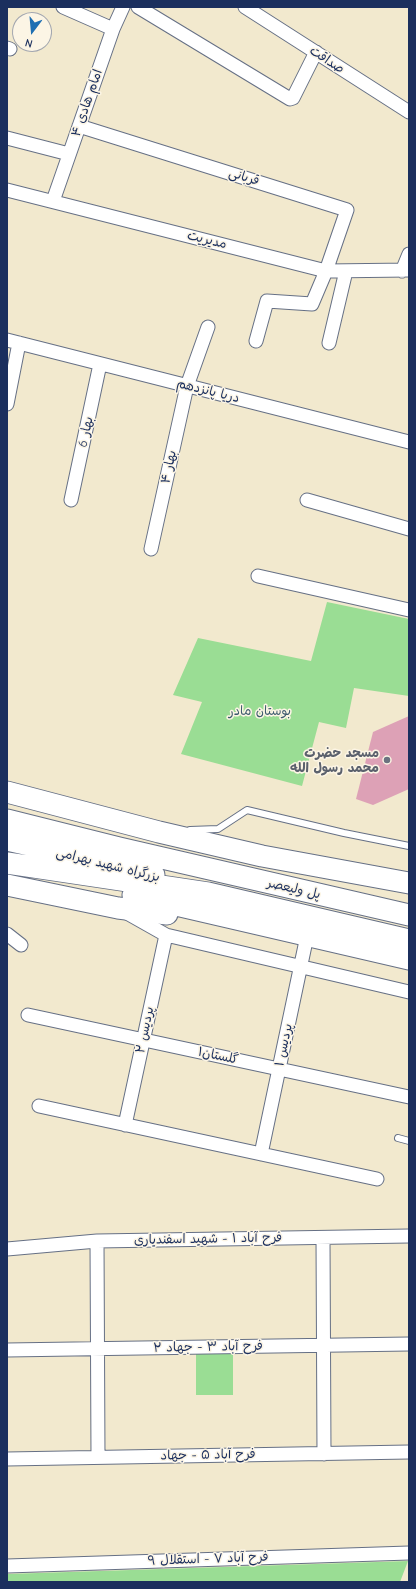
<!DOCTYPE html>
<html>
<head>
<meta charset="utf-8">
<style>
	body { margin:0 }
	#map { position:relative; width:416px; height:1589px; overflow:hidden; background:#f2e9ce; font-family:"Comic Neue",sans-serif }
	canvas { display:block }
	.frame { position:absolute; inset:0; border:8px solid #1b2f5e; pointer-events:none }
	.north { position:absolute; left:12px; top:12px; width:40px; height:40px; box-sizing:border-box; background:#fcf5e5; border:1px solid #a2a6af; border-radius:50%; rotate:196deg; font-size:11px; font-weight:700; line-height:16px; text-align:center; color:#1b2f5e }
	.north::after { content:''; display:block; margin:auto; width:14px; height:18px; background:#1f6fb2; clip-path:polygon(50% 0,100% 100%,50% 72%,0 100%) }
</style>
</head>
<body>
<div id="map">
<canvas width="416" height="1589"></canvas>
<div class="frame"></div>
<div class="north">N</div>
</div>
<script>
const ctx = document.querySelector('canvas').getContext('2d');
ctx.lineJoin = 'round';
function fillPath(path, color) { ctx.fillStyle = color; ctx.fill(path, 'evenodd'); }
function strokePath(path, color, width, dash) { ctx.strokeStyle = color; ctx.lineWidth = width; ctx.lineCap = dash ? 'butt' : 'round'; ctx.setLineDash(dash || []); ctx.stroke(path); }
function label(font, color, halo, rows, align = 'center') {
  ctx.font = font + ' "Comic Neue","Playpen Sans Arabic",sans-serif'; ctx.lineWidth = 3; ctx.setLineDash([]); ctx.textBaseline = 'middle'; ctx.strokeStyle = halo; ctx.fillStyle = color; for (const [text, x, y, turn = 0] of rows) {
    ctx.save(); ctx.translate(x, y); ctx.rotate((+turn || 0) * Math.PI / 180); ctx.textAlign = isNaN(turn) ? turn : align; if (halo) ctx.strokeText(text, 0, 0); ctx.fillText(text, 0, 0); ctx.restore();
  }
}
const green = new Path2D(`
	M327,602L409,619V696L354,688L346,728L319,722L302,786L181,754L202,702L173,695L198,638L311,661Z
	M196,1350H233V1395H196Z
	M408,1561L400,1582H7V1574Z`);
const building = new Path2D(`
	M409,716V789L373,805L356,799L373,732Z`);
const service = new Path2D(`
	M190,830L218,829L247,810L344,833L409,846
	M398,1138L409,1141`);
const minor = new Path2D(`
	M63,7L113,29
	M138,7L290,99L293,98L316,52
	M245,7L409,112
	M7,48L10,49
	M79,126L347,210L326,271L312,304L267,301L256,341
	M7,138L69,154
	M7,190L326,271L409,270
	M53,201L113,29L123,7
	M402,271L409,254
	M7,340L409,442
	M329,343L346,271
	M7,404L19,343
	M71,500L100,364
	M307,500L409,529
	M151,549L187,386L208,327
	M258,576L409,610
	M127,913L166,935L409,992
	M7,934L21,945
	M28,1015L409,1097
	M39,1106L377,1179
	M125,1125L166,935
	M261,1154L307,936
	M323,1238L324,1454
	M97,1241L98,1457
	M7,1249L97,1241L409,1236
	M7,1350L409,1344
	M7,1459L409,1452
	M7,1566L409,1553`);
const trunk = new Path2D(`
	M7,792L159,832L262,856L409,883
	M7,820L119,848L409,915
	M7,840L131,868L154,875
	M7,863L208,893L409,940
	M7,885L118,908L167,914
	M133,895L409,959`);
const markers = [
	[387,760,4,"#6b7280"]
];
const streetNames = [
	["صداقت",327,60,33],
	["امام هادی ۴",87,103,-71],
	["قربانی",244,177,17],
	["مدیریت",207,240,14],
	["دریا پانزدهم",208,391,14],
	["بهار 6",86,432,-78],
	["بهار ۴",169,467,-78],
	["بزرگراه شهید بهرامی",108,865,14],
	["پل ولیعصر",294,889,13],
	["پردیس ۲",145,1030,-78],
	["پردیس ۱",284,1045,-78],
	["گلستان۱",218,1056,12],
	["فرح آباد ۱ - شهید اسفندیاری",208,1239,-1],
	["فرح آباد ۳ - جهاد ۲",208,1347,-1],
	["فرح آباد ۵ - جهاد",208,1455,-1],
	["فرح آباد ۷ - استقلال ۹",208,1559,-2]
];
const parkNames = [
	["بوستان مادر",260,711]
];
const worshipNames = [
	["مسجد حضرت",379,753],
	["محمد رسول الله",379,768]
];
fillPath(green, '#9add94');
fillPath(building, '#dda1b6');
strokePath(service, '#667085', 8);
strokePath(minor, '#667085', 15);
strokePath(trunk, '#667085', 23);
strokePath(service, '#fff', 6);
strokePath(minor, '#fff', 13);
strokePath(trunk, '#fff', 21);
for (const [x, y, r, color] of markers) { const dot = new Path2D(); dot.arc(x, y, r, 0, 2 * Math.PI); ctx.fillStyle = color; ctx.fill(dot); strokePath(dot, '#fcf5e5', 1.5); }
label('13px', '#1b2f5e', '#fcf5e5', streetNames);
label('13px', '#3b5a6c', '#fcf5e5', parkNames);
label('bold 13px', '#5b616d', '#fcf5e5', worshipNames, 'right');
</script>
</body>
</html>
